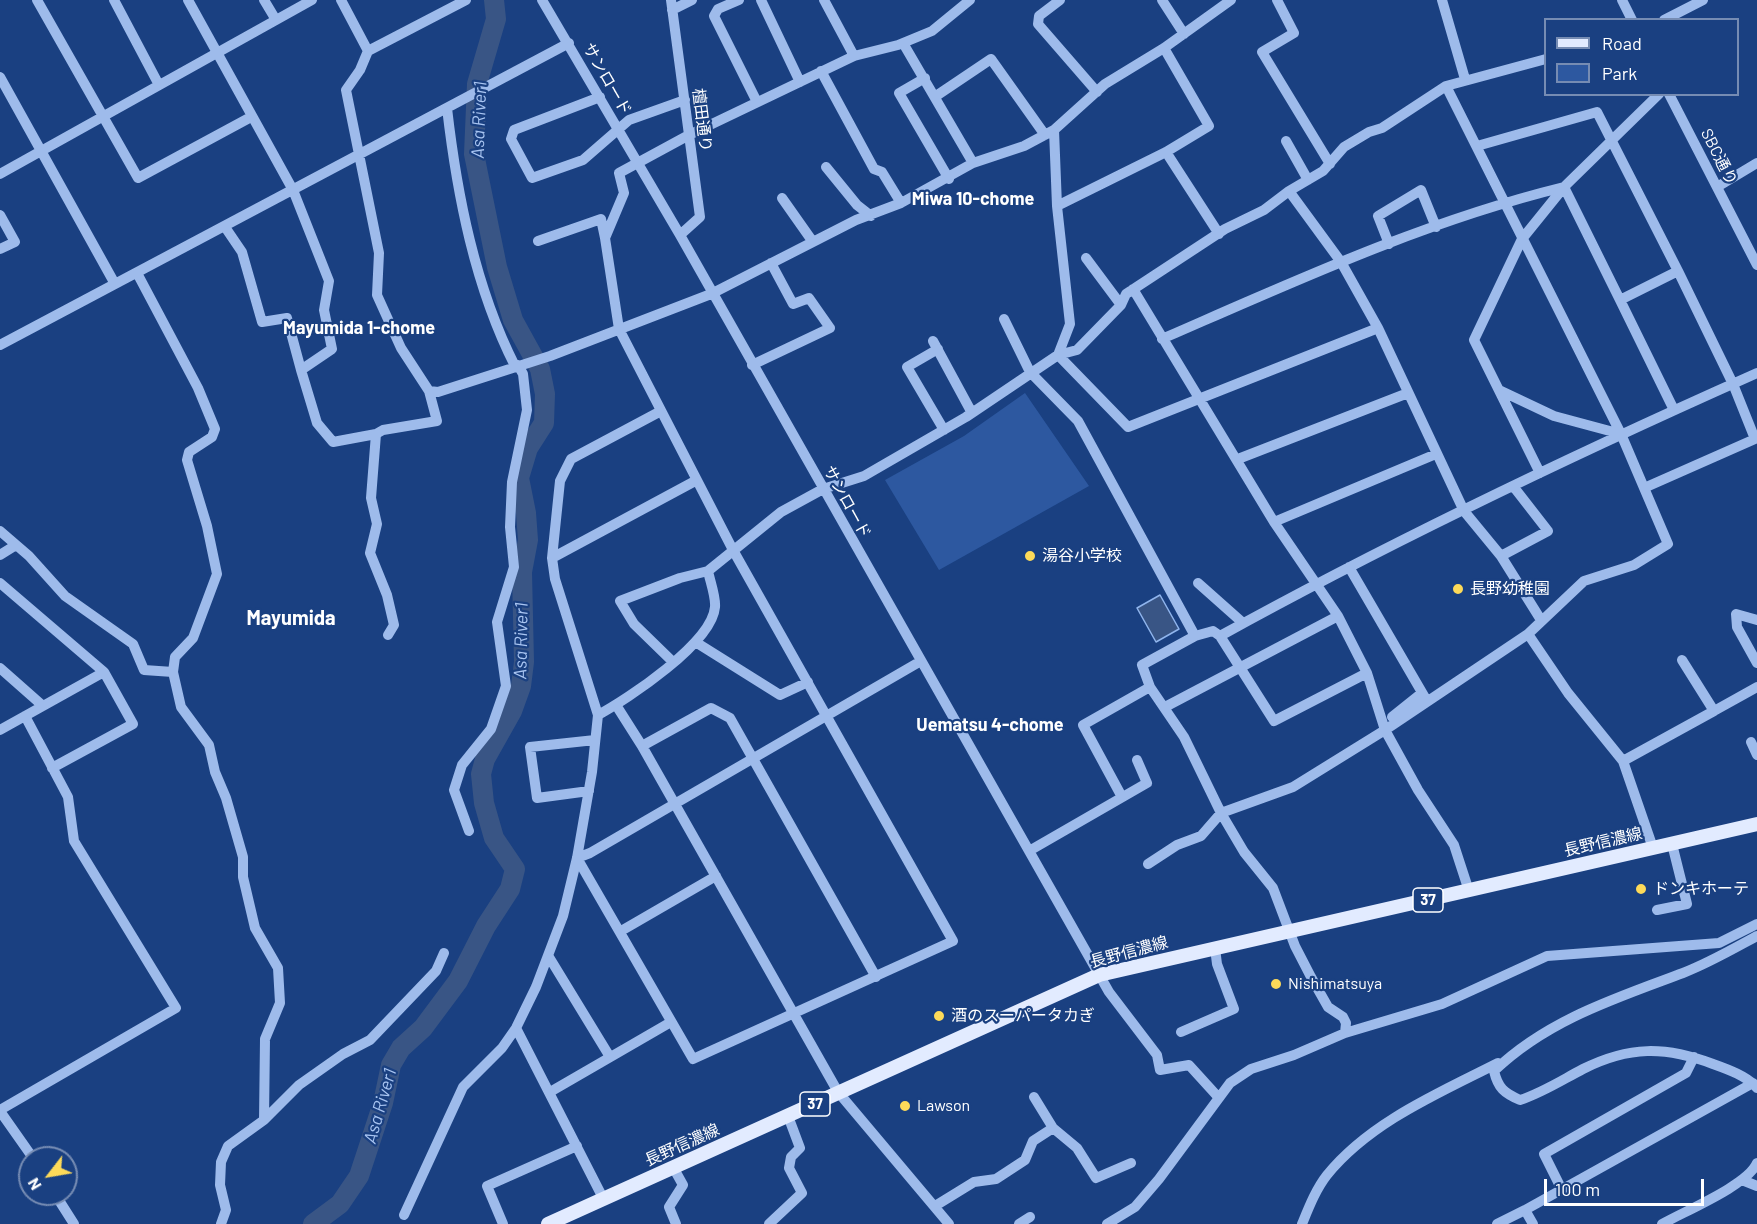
<!DOCTYPE html>
<html>
<head>
<meta charset="utf-8">
<style>
	body { margin:0 }
	#map { position:relative; width:1757px; height:1224px; overflow:hidden; background:#1a4081; font-family:Barlow,sans-serif }
	canvas { display:block }
	.legend { position:absolute; left:1544px; top:18px; width:195px; height:78px; box-sizing:border-box; background:#1a4081; border:2px solid #768cb3; margin:0; padding:8px 10px; list-style:none; font-size:18px; color:#fff }
	.legend li { display:flex; align-items:center; gap:12px; height:30px }
	.legend b { width:30px; border:2px solid #768cb3 }
	.north { position:absolute; left:18px; top:1146px; width:60px; height:60px; box-sizing:border-box; background:#1a4081; border:2px solid #768cb3; border-radius:50%; rotate:239deg; font-size:16px; font-weight:700; line-height:24px; text-align:center; color:#fff }
	.north::after { content:''; display:block; margin:auto; width:21px; height:27px; background:#fdda59; clip-path:polygon(50% 0,100% 100%,50% 72%,0 100%) }
	.scale { position:absolute; left:1544px; top:1179px; width:160px; height:27px; box-sizing:border-box; border:3px solid #fff; border-top:0; padding-left:8px; font-size:18px; line-height:21px; white-space:nowrap; color:#fff; -webkit-text-stroke:4px #1a4081; paint-order:stroke }
</style>
</head>
<body>
<div id="map">
<canvas width="1757" height="1224"></canvas>
<ul class="legend">
<li><b style="height:8px;background:#e2ebff"></b>Road</li>
<li><b style="height:16px;background:#2d58a0"></b>Park</li>
</ul>
<div class="north">N</div>
<div class="scale">100 m</div>
</div>
<script>
const ctx = document.querySelector('canvas').getContext('2d');
ctx.lineJoin = 'round';
function fillPath(path, color) { ctx.fillStyle = color; ctx.fill(path, 'evenodd'); }
function strokePath(path, color, width, dash) { ctx.strokeStyle = color; ctx.lineWidth = width; ctx.lineCap = dash ? 'butt' : 'round'; ctx.setLineDash(dash || []); ctx.stroke(path); }
function label(font, color, halo, rows, align = 'center') {
  ctx.font = font + ' Barlow,"Noto Sans JP",sans-serif'; ctx.lineWidth = 4.5; ctx.setLineDash([]); ctx.textBaseline = 'middle'; ctx.strokeStyle = halo; ctx.fillStyle = color; for (const [text, x, y, turn = 0] of rows) {
    ctx.save(); ctx.translate(x, y); ctx.rotate((+turn || 0) * Math.PI / 180); ctx.textAlign = isNaN(turn) ? turn : align; if (halo) ctx.strokeText(text, 0, 0); ctx.fillText(text, 0, 0); ctx.restore();
  }
}
const green = new Path2D(`
	M1025,393L1089,486L939,570L885,480L964,436Z`);
const water = new Path2D(`
	M1160,595L1179,629L1156,642L1137,608Z`);
const river = new Path2D(`
	M313,1224L340,1204L359,1176L383,1103L391,1065L401,1048L423,1028L458,981L486,926L510,889L515,869L494,838L484,803L481,774L485,759L512,711L521,686L524,662L522,572L528,540L526,513L519,478L528,448L544,423L545,394L540,369L513,320L497,267L474,154L477,84L496,19L494,0`);
const minor = new Path2D(`
	M37,0L138,178L251,117
	M114,0L159,85
	M188,0L293,190L329,281L324,310L332,349L301,370L317,423L333,442L376,434
	M264,0L276,20
	M341,0L368,51
	M542,0L680,235L1109,992L1157,1055L1160,1070L1189,1065L1219,1098
	M671,0L700,217L680,235
	M739,0L718,9L714,16L757,102
	M761,0L800,82
	M824,0L854,56
	M1060,0L1039,16L1038,24L1097,92
	M1162,0L1184,34
	M1277,0L1294,33L1262,52L1330,164
	M1442,0L1465,79
	M1622,0L1632,20
	M672,10L692,0
	M1664,20L1703,0
	M903,43L973,163
	M821,71L874,169L882,172L901,203
	M0,77L115,284
	M925,78L899,93L949,179
	M1669,94L1757,265
	M936,96L991,59L1045,135
	M600,97L514,130L511,139L532,178L583,160L629,120L685,100
	M447,108C457,195 475,287 515,366
	M1054,130L1057,206L1070,324L1058,355
	M1286,141L1308,180
	M1477,146L1597,112L1678,271
	M1166,152L1219,234
	M826,167L857,205L871,216
	M0,174L312,0
	M1564,187L1620,300
	M1717,187L1757,163
	M1289,191L1341,262L1378,328L1464,511L1501,556L1541,620
	M782,198L813,242
	M1057,206L1166,152L1209,126L1164,48
	M0,215L15,242L0,249
	M225,227L242,252L262,322L287,318L301,370
	M538,241L601,219L605,238
	M1389,244L1378,216L1421,190L1436,227
	M1086,258L1121,305
	M137,273L198,388L215,429L212,437L189,452L187,460L207,526L217,574L193,638L175,657L173,672L181,707L209,745L215,772L226,798L243,857V877L255,928L278,968L280,1003L265,1039L264,1120
	M1133,289L1274,522L1338,616L1367,673L1385,730L1418,790L1454,845L1469,891
	M1004,319L1030,372L1078,421L1195,636
	M1162,339C1293,282 1425,221 1564,187
	M933,341L972,413
	M0,345L569,43
	M938,349L907,367L944,430
	M1058,355L1128,427L1378,328
	M752,365L830,328L809,298L793,304L771,263
	M1499,390L1554,416L1621,434
	M429,391L438,392L550,356L711,294L856,220L901,203L973,163L1024,146L1054,130L1105,84L1164,48L1231,0
	M1238,459L1408,393
	M1540,473L1474,340L1522,239L1564,187L1659,94
	M1644,488L1755,439L1733,384L1678,271L1620,300L1674,410
	M1274,522L1436,454
	M0,531L29,556L65,596L133,644L144,670L173,672
	M0,555L16,545
	M1501,556L1548,531L1513,486
	M552,558L697,480
	M1349,567L1427,701
	M0,583L104,672L0,730
	M1198,583L1243,623
	M1757,620L1736,614L1737,627L1757,663
	M1528,634L1568,693L1623,761L1653,848
	M388,635L394,625L387,595L370,553L377,524L371,498L376,434L383,430L437,421L429,391L401,348L377,295L379,253L346,90L360,70L368,51L466,0
	M1220,636L1274,721L1367,673
	M697,643L780,695L808,682
	M1682,660L1714,711L1757,687
	M673,662L634,624L620,601L680,578L708,571
	M0,668L43,706
	M616,705L642,746L838,1092L949,1224
	M1165,707L1338,616
	M598,715C628,699 712,643 715,607C716,597 710,581 708,571L781,512L823,489L864,476L966,417L1058,355L1077,350L1121,305L1126,294L1225,229L1264,210L1289,191L1323,171L1344,147L1369,132L1382,128L1446,86L1546,59
	M1392,717L1422,693
	M1751,742L1757,755
	M642,746L711,708L730,718L876,977
	M1623,761L1714,711
	M52,768L133,724L104,672
	M589,791L537,798L530,747L595,740
	M1122,797L1083,725L1150,687
	M469,831L454,790L462,765L491,729L506,686L497,622L514,567L510,527L512,482L527,410L523,374L518,365
	M1029,851L1147,783L1137,760
	M577,858L693,1059L953,941L733,550L619,329L605,238L624,193L619,173L689,135L854,56L898,45L932,31L970,0
	M577,858L590,853L921,661
	M1148,864L1177,845L1201,836L1221,813L1293,787L1385,730L1528,634L1584,581L1634,565L1668,544L1621,434L1446,86
	M1657,910L1687,904L1672,844
	M621,931L716,876
	M1757,936C1733,949 1709,963 1683,973C1616,998 1547,1020 1494,1071C1498,1088 1504,1093 1520,1100C1542,1093 1562,1080 1583,1069C1629,1046 1665,1046 1713,1064C1727,1069 1747,1076 1757,1088
	M549,957L610,1057
	M516,1028L603,1198
	M1181,1032L1234,1009L1217,964L1215,948
	M1345,1033L1346,1023L1343,1017L1328,1007L1311,977L1295,946L1273,888L1244,852L1221,813L1184,737L1150,687L1142,665L1195,636L1213,631L1220,636C1394,540 1575,454 1757,373
	M550,1092L671,1022
	M1034,1097L1053,1128L1077,1148L1096,1178L1131,1163
	M0,1110L176,1008L74,841L68,797L25,716
	M0,1111L33,1158
	M673,1167L683,1185L669,1207L676,1224
	M1742,1180L1757,1186
	M1562,1190L1544,1154L1686,1073L1694,1057
	M55,1194L74,1224
	M935,1206L974,1182L996,1179L1025,1160L1033,1141L1053,1128
	M1525,1210L1753,1083
	M404,1215L463,1087L502,1048L516,1028L536,987L563,916L577,858L592,772L598,715L555,579L552,558L560,481L571,459L661,411
	M221,1224L226,1210L220,1185L221,1162L228,1146L264,1120L299,1085L343,1054L370,1040L436,971L444,953
	M503,1224L487,1186L577,1146
	M769,1224L802,1193L789,1168L791,1157L800,1148L788,1116
	M1019,1224L1030,1217
	M1107,1224L1135,1207L1159,1179L1230,1083L1251,1069L1294,1055L1345,1033L1442,1004L1547,956L1719,943L1757,924
	M1302,1224C1309,1207 1316,1189 1327,1175C1370,1122 1439,1093 1498,1063
	M1497,1224L1525,1210L1533,1224
	M1662,1224C1685,1211 1748,1185 1757,1163`);
const major = new Path2D(`
	M548,1224L1099,975L1757,824`);
const markers = [
	[1030,556,6,"#fdda59"],
	[1458,589,6,"#fdda59"],
	[1641,889,6,"#fdda59"],
	[1276,984,6,"#fdda59"],
	[939,1016,6,"#fdda59"],
	[905,1106,6,"#fdda59"]
];
const shields = [
	[1428,900,30],
	[815,1104,30]
];
const shieldNames = [
	["37",1428,900],
	["37",815,1104]
];
const streetNames = [
	["サンロード",607,79,60],
	["檀田通り",702,120,83],
	["SBC通り",1719,157,63],
	["サンロード",847,502,61],
	["長野信濃線",1603,842,-13],
	["長野信濃線",1129,952,-15],
	["長野信濃線",682,1145,-24]
];
const poiNames = [
	["湯谷小学校",1042,556],
	["長野幼稚園",1470,589],
	["ドンキホーテ",1653,889],
	["Nishimatsuya",1288,984],
	["酒のスーパータカぎ",951,1016],
	["Lawson",917,1106]
];
const waterNames = [
	["Asa River1",479,120,-88],
	["Asa River1",521,641,-89],
	["Asa River1",380,1106,-74]
];
const neighbourhoodNames = [
	["Miwa 10-chome",973,199],
	["Mayumida 1-chome",359,328],
	["Uematsu 4-chome",990,725]
];
const quarterNames = [
	["Mayumida",291,618]
];
fillPath(green, '#2d58a0');
fillPath(water, '#395585');
strokePath(water, '#90b5ed', 1.5);
strokePath(river, '#395585', 20);
strokePath(minor, '#9ebbeb', 10);
strokePath(major, '#e2ebff', 14);
for (const [x, y, r, color] of markers) { const dot = new Path2D(); dot.arc(x, y, r, 0, 2 * Math.PI); ctx.fillStyle = color; ctx.fill(dot); strokePath(dot, '#1a4081', 2); }
for (const [x, y, w] of shields) { const box = new Path2D(); box.roundRect(x - w / 2, y - 12, w, 24, 4.5); ctx.fillStyle = '#1a4081'; ctx.fill(box); strokePath(box, '#fff', 1.5); }
label('bold 15px', '#fff', null, shieldNames);
label('16px', '#fff', '#1a4081', streetNames);
label('16px', '#fff', '#1a4081', poiNames, 'left');
label('italic 18px', '#a9c5f2', '#1a4081', waterNames);
label('bold 18px', '#fff', '#1a4081', neighbourhoodNames);
label('bold 20px', '#fff', '#1a4081', quarterNames);
</script>
</body>
</html>
